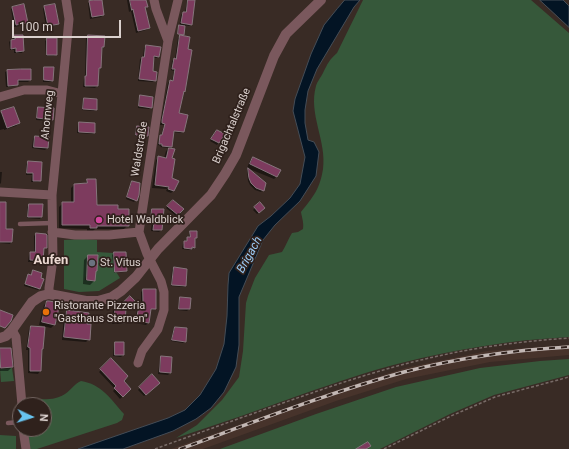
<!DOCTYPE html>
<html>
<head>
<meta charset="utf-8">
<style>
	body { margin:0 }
	#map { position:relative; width:569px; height:449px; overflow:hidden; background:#392b25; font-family:Roboto,sans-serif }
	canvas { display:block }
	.north { position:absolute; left:12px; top:397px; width:40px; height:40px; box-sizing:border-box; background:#2f211c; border:1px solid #746763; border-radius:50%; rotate:94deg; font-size:11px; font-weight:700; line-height:16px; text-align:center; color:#dbd1ce }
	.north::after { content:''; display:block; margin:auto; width:14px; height:18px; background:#68c4f0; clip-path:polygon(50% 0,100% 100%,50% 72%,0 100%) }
	.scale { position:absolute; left:12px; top:20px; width:109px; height:18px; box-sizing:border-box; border:2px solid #dbd1ce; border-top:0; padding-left:5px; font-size:12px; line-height:14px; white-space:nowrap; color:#dbd1ce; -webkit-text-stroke:3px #2f211c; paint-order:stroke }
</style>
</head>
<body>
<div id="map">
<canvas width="569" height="449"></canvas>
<div class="north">N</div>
<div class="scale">100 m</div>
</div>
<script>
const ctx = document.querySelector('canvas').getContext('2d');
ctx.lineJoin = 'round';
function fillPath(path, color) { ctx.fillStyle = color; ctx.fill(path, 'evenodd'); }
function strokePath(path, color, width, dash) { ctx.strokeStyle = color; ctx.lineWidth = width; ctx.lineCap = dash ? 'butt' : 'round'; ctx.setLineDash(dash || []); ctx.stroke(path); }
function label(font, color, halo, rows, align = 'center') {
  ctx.font = font + ' Roboto,sans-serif'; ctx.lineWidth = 3.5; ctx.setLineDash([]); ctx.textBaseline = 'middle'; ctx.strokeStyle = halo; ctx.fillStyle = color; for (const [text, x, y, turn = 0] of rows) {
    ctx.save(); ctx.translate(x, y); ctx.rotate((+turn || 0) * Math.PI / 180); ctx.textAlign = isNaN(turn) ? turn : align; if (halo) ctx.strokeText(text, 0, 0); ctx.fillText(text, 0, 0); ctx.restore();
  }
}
const built = new Path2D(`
	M569,345V355L490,362L406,379L336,401L203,449H171L331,392L405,368L487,351Z`);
const green = new Path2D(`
	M363,0H531L569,33V337C512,340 456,349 401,363C368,371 335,383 303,394C261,409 219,424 176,438L197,425L222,400L239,377L243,351L246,303L248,296L255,278L269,255L282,252C286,246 288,239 292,233L298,232L303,229C304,223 302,218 301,212C313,197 320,189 323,169C327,141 308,114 316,86C317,82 321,77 323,73C328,63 329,60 337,53Z
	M83,239L97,240V252L113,253L115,270L120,278L99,291L79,292L64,289V240ZM88,255H97V270L95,271V281L85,280L86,276H89V270H87Z
	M569,359V375L494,395L450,414L380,449H220L316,414L396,387L480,368L540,361Z
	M12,368L14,381L1,382L0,369Z
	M81,381C101,384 111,399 124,414L122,420L117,423L37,449H29L27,429H44V405H25V403L27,400C40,398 53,402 65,394C71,390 74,384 81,381Z
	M0,435L16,436V449H0Z`);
const water = new Path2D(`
	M345,0H360L354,7L317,69L308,91L305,110V123L308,140L314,142L319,152L316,176L300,201L275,225L263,240L239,297V345L236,367L224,392L211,408L196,419L173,431L123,449H78L168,418L185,410L200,395L216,369L224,344L227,316L228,285L229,273L258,226L271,216L290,198L300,184L305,157L293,111L295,99L311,54L324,25L337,9Z
	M540,0H563L569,6V27Z`);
const shadow = new Path2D(`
	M101,0L103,15L101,17L90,19L88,3L90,2Z
	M127,0H145L147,6L144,8L149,28L146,30L136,33L131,11L129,12Z
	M187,0H198H194L191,24L189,26L184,25L182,35L178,34L181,15L183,13H185Z
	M45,7L58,24L56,25L46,27L43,9Z
	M13,8L27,23L25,25L14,27L11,9Z
	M15,36L23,51L22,53H14V50H10L9,42L11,40H13V38Z
	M88,36L103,47L101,49L100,67L98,69L97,86L95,88L83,87L84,79L85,78L86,37Z
	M180,37L184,91L182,93L178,114L183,131L181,133L173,132L171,146L169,149L171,159V179L173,191L171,193L166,191L167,189L152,188L156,160L158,158H164L166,151L169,148L160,147L161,146L158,145L159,138L161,136L164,125H160L168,83L170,81H172L174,71L171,70L172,61L175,59L178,38Z
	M47,39L56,54L54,56H46L45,41Z
	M146,46L158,57L156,58H153L152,72L155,80L153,82L138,81L140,59L143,57L144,48Z
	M45,68L52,80L51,82H43V69Z
	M30,70V80L28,82H17V84L15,86L6,87L5,72L7,71Z
	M141,96L151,107L149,109L138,108L139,98Z
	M85,99L96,109L94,111L82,110L83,100Z
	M14,108L19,123L16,126L4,130V129L0,130V113Z
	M39,108L52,119L50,121L36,120L37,110Z
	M80,123L94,133L92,134L77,133L78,124Z
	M137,127L147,135L145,137L135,136L136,128Z
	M215,133L224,134L217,145L210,141Z
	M35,137L47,148L45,150L32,148L33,139Z
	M253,158L277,176L274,179L247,168L250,161Z
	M28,162L40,181L38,182H31L32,175H26V164Z
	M248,169L263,190L261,192L255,190L250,185L248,181L247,170Z
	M0,172H2L1,183L0,184Z
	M88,180L96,206L117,210L128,225L124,229H95L92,232H87V229L59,228V207L63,203H71V188L74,185L84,184Z
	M133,182L136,200L134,202L126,199L131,184Z
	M173,201L182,209L176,216L166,208Z
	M0,203L5,230L11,242L10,244L0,243Z
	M260,203L264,208L257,214L253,210Z
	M29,205L41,217L40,219L27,218V207Z
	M153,210L161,230L159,232L151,231L152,222H150L151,212Z
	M191,232L196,238L194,239V247L192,249L189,250L182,249L183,244L186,242V240L189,238V234Z
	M36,234L46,247L43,249L42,260L41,262H28L29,255L30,253H34V236Z
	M114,253L126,270L124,272L114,273L112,255Z
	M88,256L94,281L90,285L83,284L84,260Z
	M174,268L185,286L183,287L171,286L172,270Z
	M33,272L39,288L38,290L24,286L27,277L29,275L30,276Z
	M143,290L155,308L153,310H150L148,323L146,325L135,323L137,309L139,307L141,310V292Z
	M181,299H190L189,309L187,311L178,310L179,300Z
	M47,302L59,304L54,325L51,328L39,325L44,305Z
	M115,307L125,308L124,322L123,324H112L113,308Z
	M67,311L86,325L89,339L86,342L62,340L64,314Z
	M31,327L42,349L40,371L38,374L28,373V350H26L29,329Z
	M175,328L185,342L183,343L171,341L173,330Z
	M116,343L123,355L121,357L113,356L114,345Z
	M0,349H10L12,367L8,371H0Z
	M161,357L171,358L170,373L168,375L158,374L160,359Z
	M111,360L122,381L130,389L120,399L113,391L115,389L99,372Z
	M152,375L158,383L144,396L138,390Z`);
const building = new Path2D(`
	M94,0H102L104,15L92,17L89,1Z
	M130,0H146L148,7H145L150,28L138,31L133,9L132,10Z
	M188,0H195L192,25L181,23L183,12H186Z
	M24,4L28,23L16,25L12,7Z
	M55,4L59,24L48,26L44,6Z
	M179,25L185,26L184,35L178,34Z
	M14,35H23L24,51L16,52V48L11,49V40L15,39Z
	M88,35L105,36L104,47H102L101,68H99L98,86H85V76H86Z
	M180,35L190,37L188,49L192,50L185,92L184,91L179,113L188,115L184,132L174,131L172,147L162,146V144H159L160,135H162L165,124L162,123V120L170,80L173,81L175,69H172L174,58L176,59Z
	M47,38H57V55H47Z
	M146,45L161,47L159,57L154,56L153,71L157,72L156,81L139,79L142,57H144Z
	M44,67H54L53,81L44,80Z
	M21,69H31V80H18V85L8,86L7,70Z
	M140,95L153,97L152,108L139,106Z
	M84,98L97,99V110L83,109Z
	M14,107L20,123L7,128L1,111Z
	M38,107L54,108L53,120L37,118Z
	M79,122L95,123V133L79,132Z
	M137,126L149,127L148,136L136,135Z
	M217,130L225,134L219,143L211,139Z
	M35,136L49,137L48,148L34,147Z
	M169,148L175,149L172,158L175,159L172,178L179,181L174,191L168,189L169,187L155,185L158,156L166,158Z
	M253,157L281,170L277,177L250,164Z
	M28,161L42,162L41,181H33V173H27Z
	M248,168L266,183L264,191L256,188L251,183L249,178Z
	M87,179H96L97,205H118V209H129V226H97V228H90V225H62V202H74V184L87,183Z
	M132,181L140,183L139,195L137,201L127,197Z
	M173,200L184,209L178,215L167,206Z
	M0,202H6V229H13L12,242H0Z
	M260,202L265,208L259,213L254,207Z
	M29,204H43L42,217H28Z
	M152,209H164L162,230H153L154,221H151Z
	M190,231H197V238H195V248L192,247V249L184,248V241H187V237H190Z
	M36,233L46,234L47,235V248H44L43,261L30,260V252H35Z
	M114,252H126L127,271L115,272Z
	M88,255H98L97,271H96L95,281L87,280Z
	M174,267L187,269L186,286L172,285Z
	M33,270L42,273L41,278L44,279L40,289L25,284L28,274L31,275Z
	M143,289H156V309H151L149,323L136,321L139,306L143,310Z
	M130,296L135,301L126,308L125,323L114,322L115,306H119Z
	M180,297L191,298L190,309H179Z
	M47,301H49L60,303L55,325L42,322Z
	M0,310L13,315L11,321L5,328L0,326Z
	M67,310L89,313L87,324H91L90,340L64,337Z
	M31,326L45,327L43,349H42L41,371H30V348L28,347Z
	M175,327L187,328L186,342L172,340Z
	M115,342H124V355H115Z
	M0,348H11L13,367L1,368Z
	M161,356L172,357L171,373L160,372Z
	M111,358L128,376L124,381L131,389L123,397L114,388L116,386L100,369Z
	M152,374L160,383L146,395L139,387Z
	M368,442L371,446L366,449H356Z`);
const path = new Path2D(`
	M155,449C204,431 254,413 303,396C349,380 395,365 443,355C484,346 527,341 569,338
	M384,449L451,416L495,397L569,377`);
const service = new Path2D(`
	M20,224L52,223
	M8,423L20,422`);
const minor = new Path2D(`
	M154,0L156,9L168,41
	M0,97L24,90H47L62,94
	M0,192L52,195
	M52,232L75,235H109L139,232
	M49,294V288L53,259L52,195L62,94L69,19L66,0
	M12,330L16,337L22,405
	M138,363L142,351L158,329L164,310V292L161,281L147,254L139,232L168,41L178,0
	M23,429L26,449`);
const tertiary = new Path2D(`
	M0,338L6,336L12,330L32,302L41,296L49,294L86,301H98L112,297L121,291L136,277L158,249L211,195L225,174L236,155L274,56L286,34L321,0`);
const rail = new Path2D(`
	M180,449C254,422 328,393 404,372C458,358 514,350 569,347`);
const markers = [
	[99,220,4,"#d1479c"],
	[92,263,4,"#6b7280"],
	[46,312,4,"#e8710a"]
];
const streetNames = [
	["Ahornweg",48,115,-84],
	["Brigachtalstraße",232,126,-67],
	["Waldstraße",140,149,-81]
];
const poiNames = [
	["Hotel Waldblick",107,220],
	["St. Vitus",100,263],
	["Ristorante Pizzeria",54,306],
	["\"Gasthaus Sternen\"",54,319]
];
const waterNames = [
	["Brigach",250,255,-61]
];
const quarterNames = [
	["Aufen",51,261]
];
fillPath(built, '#47332b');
fillPath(green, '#36583a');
fillPath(water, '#031424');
strokePath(water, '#444d57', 1);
fillPath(shadow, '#0007');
fillPath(building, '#7d3b5e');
strokePath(building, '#86757c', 1);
strokePath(path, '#786b67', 1.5, [3, 2]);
strokePath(service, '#7a585d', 4.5);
strokePath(minor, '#7a585d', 9);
strokePath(tertiary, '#7a585d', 10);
strokePath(rail, '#c2b7b4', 3.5);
strokePath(rail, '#2f211c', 2, [6]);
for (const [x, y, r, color] of markers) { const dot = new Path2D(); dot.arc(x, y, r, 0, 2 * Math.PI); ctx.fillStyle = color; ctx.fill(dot); strokePath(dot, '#2f211c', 1.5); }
label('11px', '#dbd1ce', '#2f211c', streetNames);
label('11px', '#dbd1ce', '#2f211c', poiNames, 'left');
label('italic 12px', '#9bcbf6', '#2f211c', waterNames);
label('bold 13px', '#ecd9d2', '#2f211c', quarterNames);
</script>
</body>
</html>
